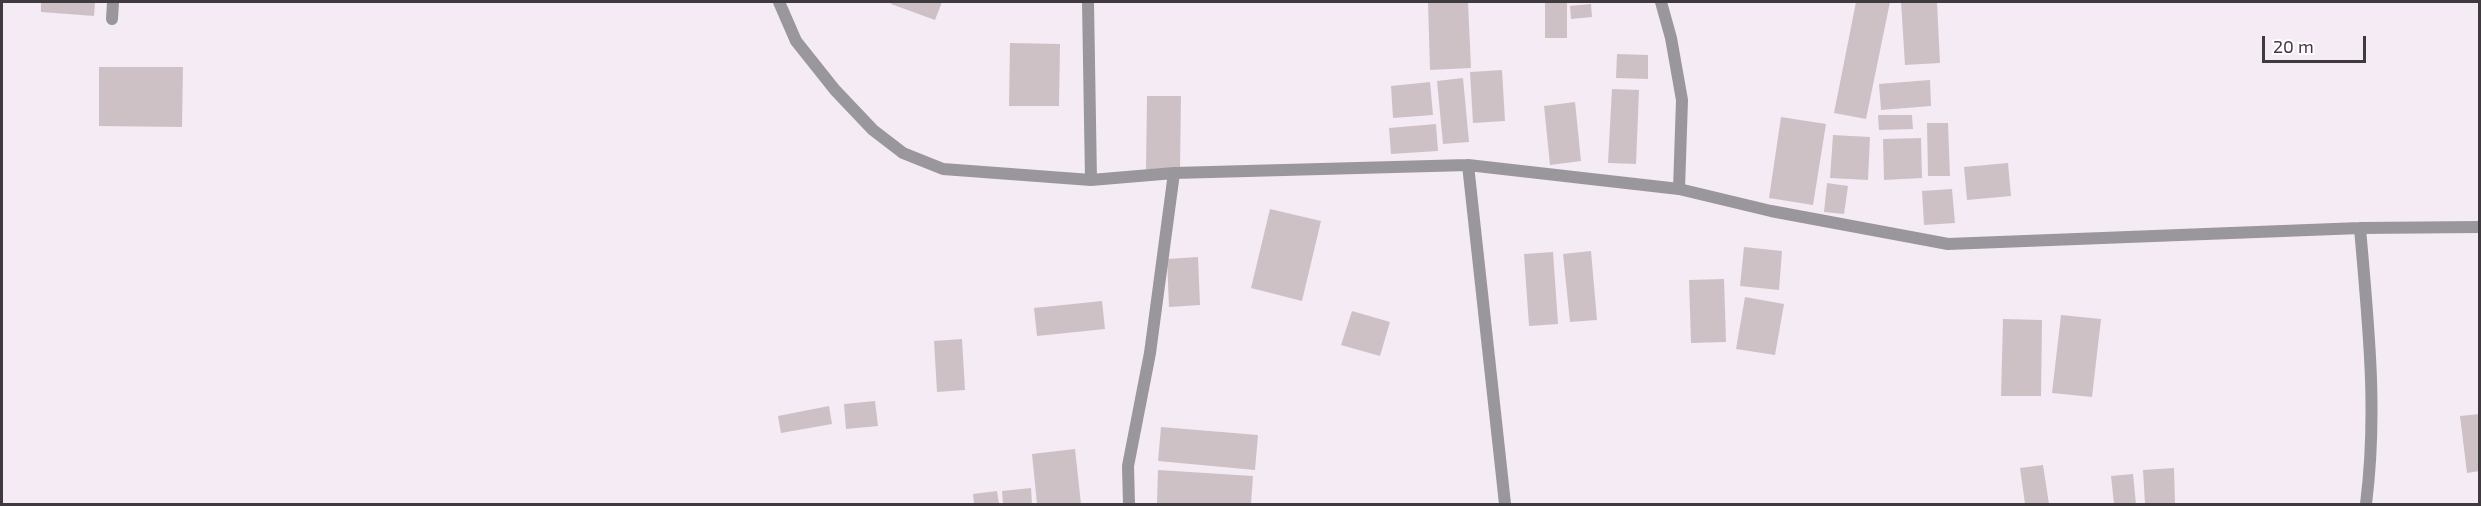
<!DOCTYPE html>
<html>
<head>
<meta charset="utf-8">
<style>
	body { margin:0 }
	#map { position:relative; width:2481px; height:506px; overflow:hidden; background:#f5ebf5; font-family:"Exo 2",sans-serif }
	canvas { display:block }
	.frame { position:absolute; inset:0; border:3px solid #3e3a3d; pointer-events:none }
	.scale { position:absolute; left:2262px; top:36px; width:104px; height:27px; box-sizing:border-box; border:3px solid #3e3a3d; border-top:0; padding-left:8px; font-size:18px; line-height:21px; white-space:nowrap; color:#3e3a3d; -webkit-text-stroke:4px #fffbfe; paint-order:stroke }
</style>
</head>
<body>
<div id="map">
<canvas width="2481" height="506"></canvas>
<div class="frame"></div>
<div class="scale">20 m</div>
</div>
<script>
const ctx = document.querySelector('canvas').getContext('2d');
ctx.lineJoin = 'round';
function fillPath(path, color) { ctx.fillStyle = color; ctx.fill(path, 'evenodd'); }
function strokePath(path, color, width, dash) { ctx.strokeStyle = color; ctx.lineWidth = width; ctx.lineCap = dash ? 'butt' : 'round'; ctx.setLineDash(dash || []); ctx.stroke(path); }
const building = new Path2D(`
	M41,2H95L94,16L41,12Z
	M892,2H942L935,20L891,4Z
	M1428,2H1468L1471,68L1430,70Z
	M1545,2H1567V38H1545Z
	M1856,2H1890L1866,119L1834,113Z
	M1901,2H1937L1940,63L1905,65Z
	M1591,4L1592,17L1571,19L1570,6Z
	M1010,43L1060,44L1059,106H1009Z
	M1617,54L1648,55V79L1616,78Z
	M99,67H183L182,127L99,126Z
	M1502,70L1505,121L1473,123L1470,72Z
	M1463,78L1469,142L1443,144L1437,81Z
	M1930,80L1931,106L1881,110L1879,84Z
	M1430,82L1433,115L1393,118L1391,86Z
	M1612,89L1639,90L1636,164L1608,163Z
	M1147,96H1181L1180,169H1146Z
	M1575,102L1581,161L1550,165L1544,106Z
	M1878,115H1912L1913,129L1879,130Z
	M1781,117L1826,124L1813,205L1769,198Z
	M1927,123H1948L1950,176H1928Z
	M1436,124L1438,151L1391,154L1389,128Z
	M1833,135L1870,137L1868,180L1830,178Z
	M1921,138L1922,178L1884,180L1883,139Z
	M2008,163L2011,196L1967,200L1964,167Z
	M1827,183L1848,186L1844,214L1824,212Z
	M1952,189L1955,223L1924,225L1922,191Z
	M1270,209L1321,221L1302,301L1251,288Z
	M1744,247L1782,251L1779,290L1740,286Z
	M1591,251L1597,320L1570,322L1563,254Z
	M1553,252L1558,324L1529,326L1524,254Z
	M1198,257L1200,305L1169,307L1167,259Z
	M1724,279L1726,342L1691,343L1689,280Z
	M1745,297L1784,304L1775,355L1736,349Z
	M1102,301L1105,329L1037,336L1034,308Z
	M1352,311L1390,322L1380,356L1341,345Z
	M2061,315L2101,319L2092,397L2052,393Z
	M2003,319L2042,320L2041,396H2001Z
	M962,339L965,390L937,392L934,341Z
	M875,401L878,426L846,429L844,404Z
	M829,406L832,424L781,433L778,416Z
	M2480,414V471L2467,473L2460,416Z
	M1161,427L1258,435L1255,470L1158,461Z
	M1075,449L1081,504H1037L1032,454Z
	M2043,465L2049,504H2025L2020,468Z
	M2174,468L2175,504H2145L2143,470Z
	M1158,470L1253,476L1251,504L1157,503Z
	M2133,474L2136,504H2114L2111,476Z
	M1031,488L1032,504H1003L1002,491Z
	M997,491L999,504H974L973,494Z`);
const street = new Path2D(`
	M779,2L796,41L835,90L873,130L903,153L943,169L1091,180L1174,173L1468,165L1679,189L1771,211L1948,244L2360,228L2480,227
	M1088,2L1091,180
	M1661,2L1671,38L1682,100L1679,189
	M112,19L113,2
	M1468,165L1505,504
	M2360,228C2368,323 2378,410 2366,504
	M1129,504L1128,466L1150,353L1174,173`);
fillPath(building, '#cec1c6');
strokePath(street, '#99979c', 12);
</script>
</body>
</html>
